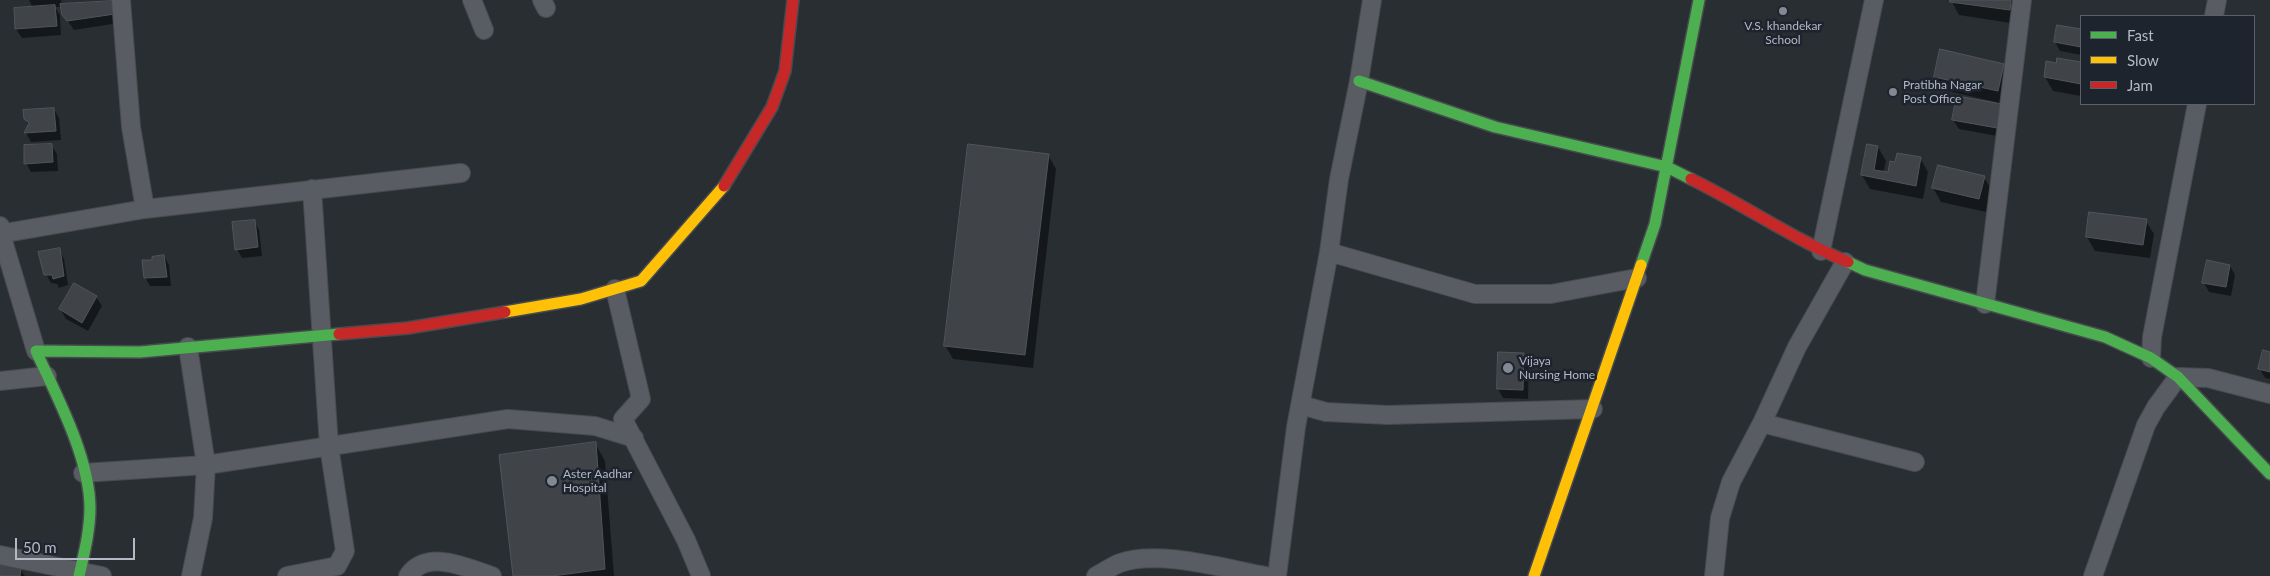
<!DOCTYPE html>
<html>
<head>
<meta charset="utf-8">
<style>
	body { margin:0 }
	#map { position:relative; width:2270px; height:576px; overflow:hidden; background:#292e33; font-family:Lato,sans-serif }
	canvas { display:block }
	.legend { position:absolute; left:2080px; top:15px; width:175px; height:90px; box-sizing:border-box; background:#1d242e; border:1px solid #59606a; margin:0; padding:6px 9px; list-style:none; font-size:15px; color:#b3b9c5 }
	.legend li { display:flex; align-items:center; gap:10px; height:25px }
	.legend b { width:25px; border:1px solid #59606a }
	.scale { position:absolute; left:15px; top:538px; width:120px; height:22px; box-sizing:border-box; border:2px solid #b3b9c5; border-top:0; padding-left:6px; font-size:15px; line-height:18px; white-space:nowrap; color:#b3b9c5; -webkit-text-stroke:4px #1d242e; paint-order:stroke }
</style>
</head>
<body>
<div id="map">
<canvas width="2270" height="576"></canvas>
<ul class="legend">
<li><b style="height:6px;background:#4caf50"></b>Fast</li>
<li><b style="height:6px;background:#ffc107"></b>Slow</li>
<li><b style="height:6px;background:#c62828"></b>Jam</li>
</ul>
<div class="scale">50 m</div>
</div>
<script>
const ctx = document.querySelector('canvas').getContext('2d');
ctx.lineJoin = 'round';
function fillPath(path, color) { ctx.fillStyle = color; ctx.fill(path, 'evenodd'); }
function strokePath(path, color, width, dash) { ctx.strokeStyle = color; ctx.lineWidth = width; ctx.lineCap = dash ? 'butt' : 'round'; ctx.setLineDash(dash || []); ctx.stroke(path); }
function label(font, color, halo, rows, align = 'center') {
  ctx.font = font + ' Lato,sans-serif'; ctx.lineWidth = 5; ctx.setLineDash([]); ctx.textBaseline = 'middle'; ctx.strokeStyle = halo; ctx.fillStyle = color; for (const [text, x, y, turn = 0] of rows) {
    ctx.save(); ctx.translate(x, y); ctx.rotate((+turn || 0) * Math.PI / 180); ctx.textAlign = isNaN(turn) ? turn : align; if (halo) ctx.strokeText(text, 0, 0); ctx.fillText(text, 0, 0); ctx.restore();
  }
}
const shadow = new Path2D(`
	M29,0H61L62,6L113,2L119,23L74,30L63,14L62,7H55L60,15L61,35L22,38L16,29L15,9L33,8Z
	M1951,0H2018L2017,24L1959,15Z
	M2058,26L2081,30V55L2060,51L2055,42Z
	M2058,59L2081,64V96L2053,91L2045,77L2047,63L2057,64Z
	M2003,65L2011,78L2005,104L2000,103L2006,114L2002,137L1959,129L1953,120L1996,104V102L1943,90L1935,76Z
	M54,109L59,118L61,140L31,142L26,133L29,126L25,119Z
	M51,145L57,154L58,171L31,172L26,163Z
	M1878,147L1886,161L1883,173L1889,174L1896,163L1920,158L1928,172L1923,199L1870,189L1862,175Z
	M1048,155L1056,169L1033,368L953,359L945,345Z
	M1984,177L1992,191L1986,212L1941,202L1933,188Z
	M254,221L259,230L262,256L242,258L237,249Z
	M2146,221L2154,234L2150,258L2095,251L2087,237Z
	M59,250L64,259L68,285L59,288L57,284L51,283L46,274Z
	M164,256L169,265L171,286H150L145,277L154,261Z
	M2230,266L2235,275L2231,296L2209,292L2204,283Z
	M74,285L96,297L102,306L88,331L66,319L60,309Z
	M2270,353V379L2265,378L2260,369Z
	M1524,354L1529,364L1528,399L1503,398L1498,389Z
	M595,443L605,461L614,576H514Z
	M0,564L20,569L25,576H0Z`);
const building = new Path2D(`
	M1950,0H2011L2010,10L1950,2Z
	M114,1L115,14L67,21L62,15L60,4Z
	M55,5L57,26L15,29L14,8Z
	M2057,25L2081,29V47L2054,42Z
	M1940,49L2004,64L1998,91L1934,77Z
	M2057,58L2081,62V84L2044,77L2046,61L2056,63Z
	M1957,96L2002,104L1997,128L1952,120Z
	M54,108L56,131L24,133L29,123L24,119L23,110Z
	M52,144L53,162L24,164V145Z
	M968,144L1049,154L1025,355L944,346Z
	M1867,144L1878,146L1874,170L1888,172L1890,161L1895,162L1897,153L1921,157L1916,186L1861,175Z
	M1938,165L1985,176L1979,199L1932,188Z
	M2089,212L2147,219L2143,245L2086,237Z
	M255,220L258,247L235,250L232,222Z
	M60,248L64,276L53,279L52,275H44L38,252Z
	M164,255L167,277L144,278L142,260H152V257Z
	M2207,260L2230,265L2226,287L2202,283Z
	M74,283L97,296L82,323L59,309Z
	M2263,350L2270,352V372L2258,369Z
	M1498,352L1524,353L1523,390L1497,389Z
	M596,442L605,569L552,576H513L499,455Z
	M0,563L21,568L20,576H0Z`);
const street = new Path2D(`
	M472,0L484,30
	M542,0L546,8
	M2214,16L2217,0
	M145,209L461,173
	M0,226L1,234L36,351
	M0,234L145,209L131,127L121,0
	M1821,251L1874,0
	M1329,252L1475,294H1551L1637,278
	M1845,262L1797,347L1762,423L1915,462
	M615,289L641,399L623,419L686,540L701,576
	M1985,304L2022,0
	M188,347L206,465L203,518L191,576
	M2151,358L2152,337L2197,104
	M0,381L47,376
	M1301,405L1326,412L1388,415L1593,409
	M83,473L206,465L508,419L595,426L634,438
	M0,555L102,576
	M287,576L337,566L345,551L329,446L312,189
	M408,576C427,548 467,568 492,576
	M1096,576C1104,572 1112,566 1120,563C1159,549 1226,569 1266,576
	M1277,576L1296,427L1329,252L1339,179L1359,81L1372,0
	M1714,576L1720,518L1731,482L1762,423
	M2093,576L2146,425L2156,407L2178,377L2208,378L2270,394`);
const fast = new Path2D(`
	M1359,81L1495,127L1667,167L1691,179
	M1848,262L1865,270L2105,337L2151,358L2178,377L2270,474
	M1641,265L1655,224L1699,0
	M79,576C84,554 90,531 90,507C89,456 57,397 36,351L140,352L339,334`);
const slow = new Path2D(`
	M505,312L581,299L641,281L724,186
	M1534,576L1641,265`);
const jam = new Path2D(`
	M1691,179C1744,205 1793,239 1848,262
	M724,186L772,107L785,71L793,0
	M339,334L408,328L505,312`);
const markers = [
	[1783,11,5,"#838892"],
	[1893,92,5,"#838892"],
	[1508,368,6,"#838892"],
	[552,481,6,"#838892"]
];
const poiNames = [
	["V.S. khandekar",1783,26,"center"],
	["School",1783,40,"center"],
	["Pratibha Nagar",1903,85],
	["Post Office",1903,99],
	["Vijaya",1519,361],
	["Nursing Home",1519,375],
	["Aster Aadhar",563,474],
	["Hospital",563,488]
];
fillPath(shadow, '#0007');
fillPath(building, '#404449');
strokePath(building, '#51555b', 1);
strokePath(street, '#474a4e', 20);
strokePath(fast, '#474a4e', 14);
strokePath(slow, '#474a4e', 14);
strokePath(jam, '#474a4e', 14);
strokePath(street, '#595c62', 18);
strokePath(fast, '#4caf50', 11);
strokePath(slow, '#ffc107', 11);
strokePath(jam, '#c62828', 11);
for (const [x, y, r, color] of markers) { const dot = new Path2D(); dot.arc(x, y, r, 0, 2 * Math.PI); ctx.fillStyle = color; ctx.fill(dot); strokePath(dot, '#1d242e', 2); }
label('12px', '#b3b9c5', '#1d242e', poiNames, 'left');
</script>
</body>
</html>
